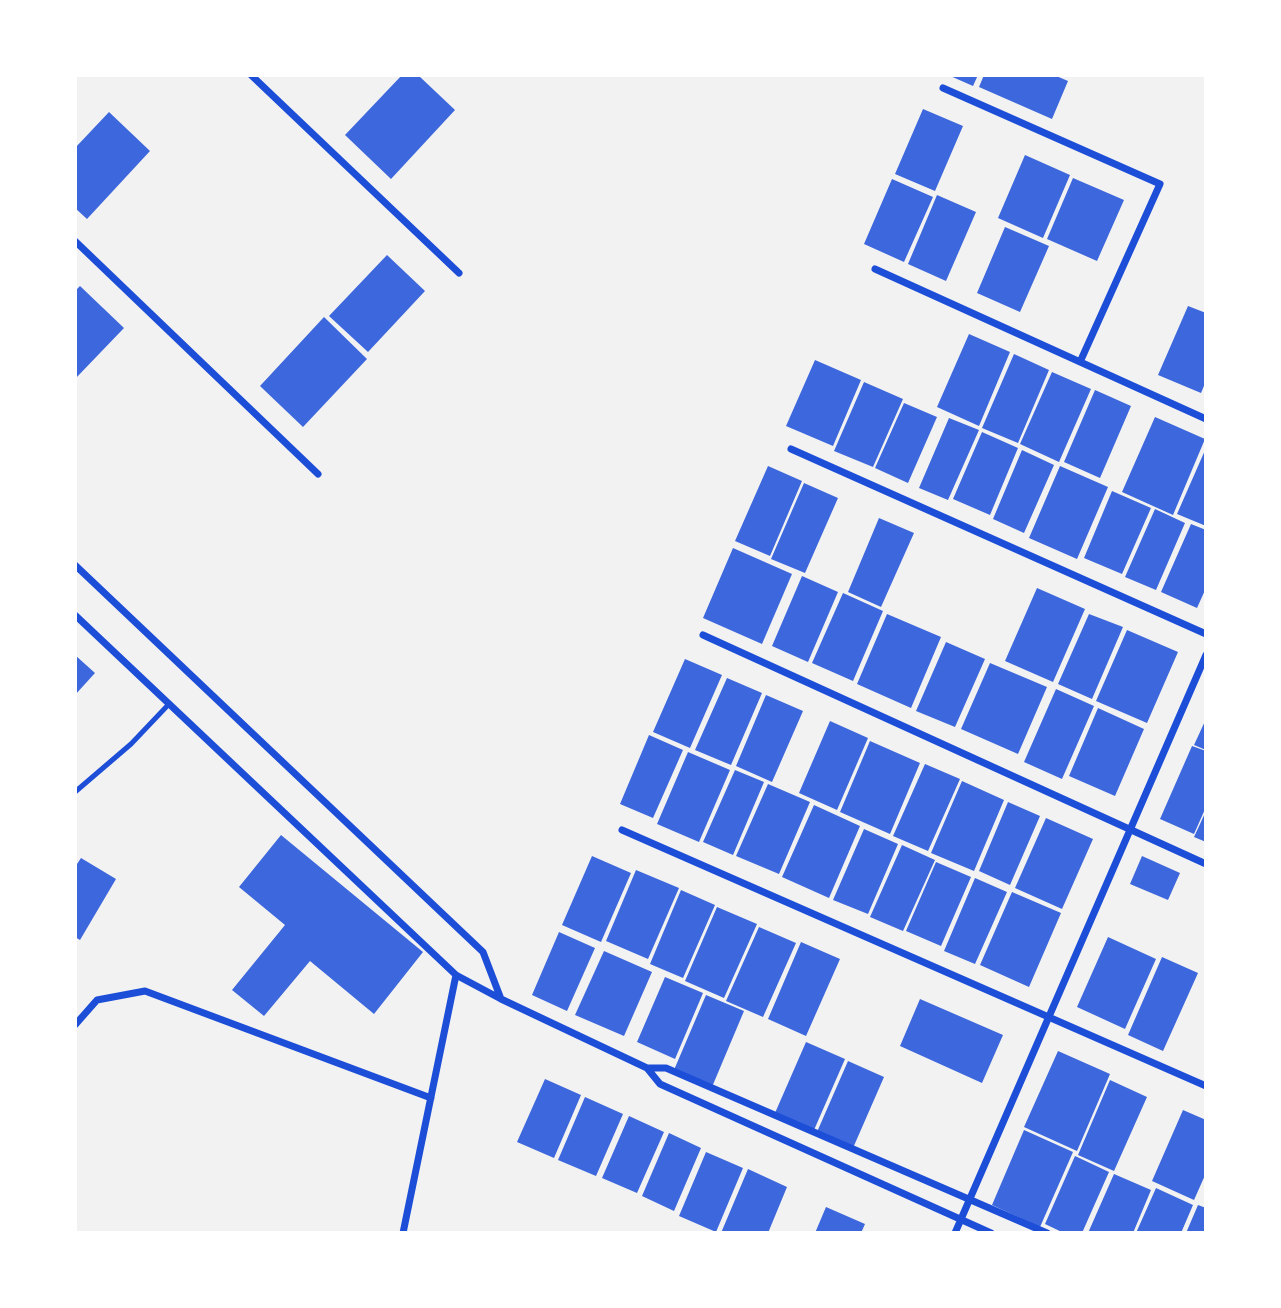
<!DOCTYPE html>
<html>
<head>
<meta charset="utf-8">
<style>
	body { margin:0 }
	#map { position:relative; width:1281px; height:1308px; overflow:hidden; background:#f2f2f2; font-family:"Golos Text",sans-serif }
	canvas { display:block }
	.frame { position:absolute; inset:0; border:77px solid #fff; pointer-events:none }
</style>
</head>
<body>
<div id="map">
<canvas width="1281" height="1308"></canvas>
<div class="frame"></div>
</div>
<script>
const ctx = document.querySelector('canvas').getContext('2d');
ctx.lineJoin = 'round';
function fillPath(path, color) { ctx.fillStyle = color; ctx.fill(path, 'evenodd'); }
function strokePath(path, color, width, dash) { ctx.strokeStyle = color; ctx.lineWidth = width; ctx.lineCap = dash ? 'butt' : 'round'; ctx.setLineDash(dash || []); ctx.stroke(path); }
const building = new Path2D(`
	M402,75H418L455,110L391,179L345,135Z
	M948,75H978L973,86Z
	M984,75H1054L1068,81L1052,119L979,87Z
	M923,109L963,126L935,191L895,174Z
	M109,112L150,151L87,219L75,208V148Z
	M1025,155L1070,175L1043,238L998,218Z
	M1073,178L1124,200L1097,261L1047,239Z
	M892,179L933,197L904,262L864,244Z
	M937,195L976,212L946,281L908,264Z
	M1005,227L1049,246L1020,312L977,293Z
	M387,255L425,291L368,352L329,316Z
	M80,286L124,328L75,379V291Z
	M1188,306L1206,313V381L1201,393L1158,375Z
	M324,317L367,359L303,427L260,386Z
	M969,334L1010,352L979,426L937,407Z
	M1014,354L1049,370L1018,443L982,428Z
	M815,360L861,380L833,446L786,426Z
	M1052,372L1091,389L1059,462L1020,444Z
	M864,382L903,399L873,467L834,451Z
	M1095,390L1131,406L1100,478L1064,462Z
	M904,403L937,417L908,483L875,468Z
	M1155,417L1205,439L1173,515L1122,492Z
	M949,418L979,430L948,500L919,488Z
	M982,432L1018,448L990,515L953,499Z
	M1206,448V526L1177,514Z
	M1022,450L1054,465L1024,533L993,519Z
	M768,466L802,481L770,556L735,541Z
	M1060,466L1108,487L1077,559L1029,538Z
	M804,483L838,498L805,573L771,559Z
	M1112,491L1151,508L1122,574L1084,558Z
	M1155,509L1185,523L1156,590L1125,577Z
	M879,518L914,533L881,607L848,592Z
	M1191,524L1206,530V588L1197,608L1161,592Z
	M733,548L792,574L762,644L703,618Z
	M802,576L838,592L808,662L772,646Z
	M1037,588L1085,609L1053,682L1005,661Z
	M843,593L883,611L853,681L812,663Z
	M887,614L941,637L911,708L857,684Z
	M1089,614L1123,627L1092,699L1058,684Z
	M1127,630L1178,652L1147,723L1096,701Z
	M946,642L985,659L955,727L916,711Z
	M75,655L95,673L75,695Z
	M685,659L722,675L690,748L653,732Z
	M990,663L1047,687L1018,754L961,729Z
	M727,678L762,693L731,765L695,750Z
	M1056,689L1094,706L1062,779L1024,762Z
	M766,695L803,711L772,782L736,766Z
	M1098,708L1144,729L1115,796L1069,776Z
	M1206,719V750L1194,745Z
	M830,721L868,738L837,810L799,793Z
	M649,735L683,750L653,818L620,804Z
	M870,741L920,763L890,834L840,812Z
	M1192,746L1206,751V807L1194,834L1160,819Z
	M688,752L730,770L699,842L657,824Z
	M925,764L960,779L928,851L893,836Z
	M735,770L764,782L733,855L703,842Z
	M962,781L1004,800L974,871L931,853Z
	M768,784L810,802L779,874L736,856Z
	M1008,802L1040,816L1010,885L979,871Z
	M814,805L860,826L829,898L782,877Z
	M1206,811V842L1194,837Z
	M1046,818L1093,839L1062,909L1015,888Z
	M864,829L898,844L868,914L833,900Z
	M281,835L423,952L374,1014L310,961L264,1016L232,990L285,925L239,887Z
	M902,845L935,860L903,931L870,917Z
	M592,856L631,873L601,942L562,925Z
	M1142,856L1180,873L1168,900L1130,884Z
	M81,858L116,879L80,940L75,937V867Z
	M936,862L971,877L941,946L906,931Z
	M636,870L679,888L648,959L606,941Z
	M975,878L1007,892L975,964L944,951Z
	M681,890L715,905L683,978L650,964Z
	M1012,892L1061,913L1029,987L980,965Z
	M717,907L757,924L724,998L685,981Z
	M759,927L796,943L763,1017L726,1001Z
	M559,932L595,948L567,1011L532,995Z
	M1108,937L1156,959L1125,1029L1077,1007Z
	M801,942L840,959L806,1036L768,1019Z
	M604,951L652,972L624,1036L575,1015Z
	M1162,957L1198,973L1163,1051L1128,1035Z
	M665,977L703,993L675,1059L637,1042Z
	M706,995L744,1011L712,1087L674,1070Z
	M920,999L1003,1035L982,1083L900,1046Z
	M806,1042L845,1059L814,1130L775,1113Z
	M1058,1051L1110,1074L1077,1151L1024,1127Z
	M848,1061L884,1077L853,1148L817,1132Z
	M545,1079L581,1095L554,1158L517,1142Z
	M1110,1080L1147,1097L1114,1171L1078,1155Z
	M585,1097L623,1114L596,1176L558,1160Z
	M1183,1110L1206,1120V1173L1194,1200L1152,1181Z
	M629,1116L664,1132L637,1193L602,1178Z
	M1024,1130L1073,1152L1040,1227L992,1205Z
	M669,1133L701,1148L674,1211L642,1196Z
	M706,1152L743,1168L716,1232L679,1216Z
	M1075,1156L1109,1172L1082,1233H1064L1045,1224Z
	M748,1169L787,1187L768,1233H721Z
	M1114,1174L1151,1190L1133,1233H1088Z
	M1156,1188L1193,1205L1181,1233H1136Z
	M1198,1205L1206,1208V1233H1186Z
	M826,1207L865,1224L861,1233H815Z`);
const service = new Path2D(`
	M75,792L131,744L169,704`);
const minor = new Path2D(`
	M251,75L459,273
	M943,88L1160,184L1080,362
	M75,241L318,474
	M875,269L1206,419
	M791,449L1206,634
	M75,565L483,952L501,999
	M75,615L456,975L501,999L647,1068L660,1084L991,1233
	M703,635L1206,864
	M622,830L1206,1086
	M75,1025L97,1000L145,991L431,1098
	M647,1068H666L1047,1233
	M403,1233L456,975
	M955,1233L1206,655`);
fillPath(building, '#3d67dc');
strokePath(service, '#1d4ed8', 5);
strokePath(minor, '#1d4ed8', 7);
</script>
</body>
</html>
